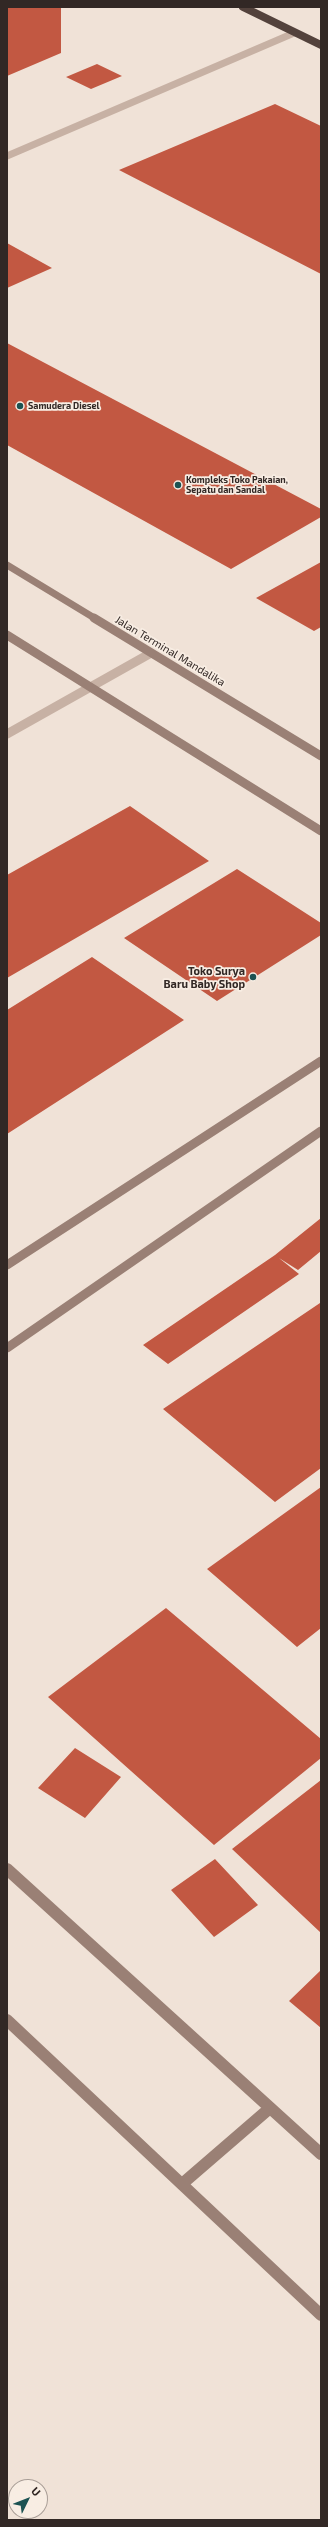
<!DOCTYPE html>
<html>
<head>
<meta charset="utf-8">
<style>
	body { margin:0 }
	#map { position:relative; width:328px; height:2527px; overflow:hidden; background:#f0e2d7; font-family:"Exo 2",sans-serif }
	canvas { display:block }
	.frame { position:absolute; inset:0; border:8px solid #322825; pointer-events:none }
	.north { position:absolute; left:8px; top:2479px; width:40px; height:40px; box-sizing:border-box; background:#f8ede3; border:1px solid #a99e97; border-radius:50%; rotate:47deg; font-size:11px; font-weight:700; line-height:16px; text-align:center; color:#322825 }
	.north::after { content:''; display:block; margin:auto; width:14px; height:18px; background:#1c5252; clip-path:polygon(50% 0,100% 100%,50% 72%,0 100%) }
</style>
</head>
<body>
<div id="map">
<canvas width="328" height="2527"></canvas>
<div class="frame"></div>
<div class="north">U</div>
</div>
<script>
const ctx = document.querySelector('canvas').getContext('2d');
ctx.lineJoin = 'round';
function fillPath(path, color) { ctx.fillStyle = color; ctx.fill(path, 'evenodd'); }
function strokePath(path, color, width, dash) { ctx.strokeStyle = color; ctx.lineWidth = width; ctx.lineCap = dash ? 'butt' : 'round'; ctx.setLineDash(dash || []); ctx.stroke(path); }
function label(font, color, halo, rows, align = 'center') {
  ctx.font = font + ' "Exo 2",sans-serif'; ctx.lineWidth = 3.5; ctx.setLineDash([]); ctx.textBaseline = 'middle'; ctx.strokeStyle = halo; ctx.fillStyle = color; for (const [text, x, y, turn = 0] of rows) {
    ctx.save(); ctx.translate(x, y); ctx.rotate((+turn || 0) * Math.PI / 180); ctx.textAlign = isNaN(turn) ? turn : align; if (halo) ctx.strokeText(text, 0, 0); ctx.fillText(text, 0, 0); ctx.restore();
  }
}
const building = new Path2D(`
	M7,7H61V53L7,76Z
	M97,64L122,76L91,89L66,77Z
	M275,104L321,126V274L119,170Z
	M7,243L52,268L7,288Z
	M7,343L321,509V517L231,569L7,445Z
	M321,562V627L314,631L256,598Z
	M130,806L209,861L7,978V875Z
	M237,869L321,923V935L217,1001L124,938Z
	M92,957L184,1020L7,1134V1010Z
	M321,1218V1251L298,1270L279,1258L299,1274L168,1364L143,1345L275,1255Z
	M320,1303L321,1468L275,1502L163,1409Z
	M321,1487V1628L297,1647L207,1569Z
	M166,1608L321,1739V1758L214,1845L48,1697Z
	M75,1748L121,1777L85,1818L38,1788Z
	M321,1780V1933L232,1849Z
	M215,1859L258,1905L214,1937L171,1890Z
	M321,1970V2028L289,2001Z`);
const lane = new Path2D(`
	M7,734L151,653`);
const street = new Path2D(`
	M7,156L294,33`);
const secondaryFar2 = new Path2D(`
	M7,565L96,619`);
const secondaryFar1 = new Path2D(`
	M94,618L321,756
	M7,635L321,831
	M7,1265L321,1061
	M7,1348L321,1131`);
const secondary = new Path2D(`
	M7,1869L321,2154
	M7,2020L321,2315
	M182,2184L270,2108`);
const highway = new Path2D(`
	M243,7L321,45`);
const markers = [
	[20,406,4,"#1c5252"],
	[178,485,4,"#1c5252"],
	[253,977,4,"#1c5252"]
];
const farPoinames = [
	["Samudera Diesel",28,406],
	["Kompleks Toko Pakaian,",186,480],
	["Sepatu dan Sandal",186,490]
];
const streetNames = [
	["Jalan Terminal Mandalika",170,651,31]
];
const poiNames = [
	["Toko Surya",245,971],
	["Baru Baby Shop",245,984]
];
fillPath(building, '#c25842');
strokePath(lane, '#c7b1a4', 9);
strokePath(street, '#c7b1a4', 7);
strokePath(secondaryFar2, '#9a8075', 7);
strokePath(secondaryFar1, '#9a8075', 9);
strokePath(secondary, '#9a8075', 12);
strokePath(highway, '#53423c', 8);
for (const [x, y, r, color] of markers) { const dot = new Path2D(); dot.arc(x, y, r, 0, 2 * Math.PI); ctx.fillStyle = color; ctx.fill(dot); strokePath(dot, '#f8ede3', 1.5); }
label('bold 9px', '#322825', '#f8ede3', farPoinames, 'left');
label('11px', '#322825', '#f8ede3', streetNames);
label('bold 11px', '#322825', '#f8ede3', poiNames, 'right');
</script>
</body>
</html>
